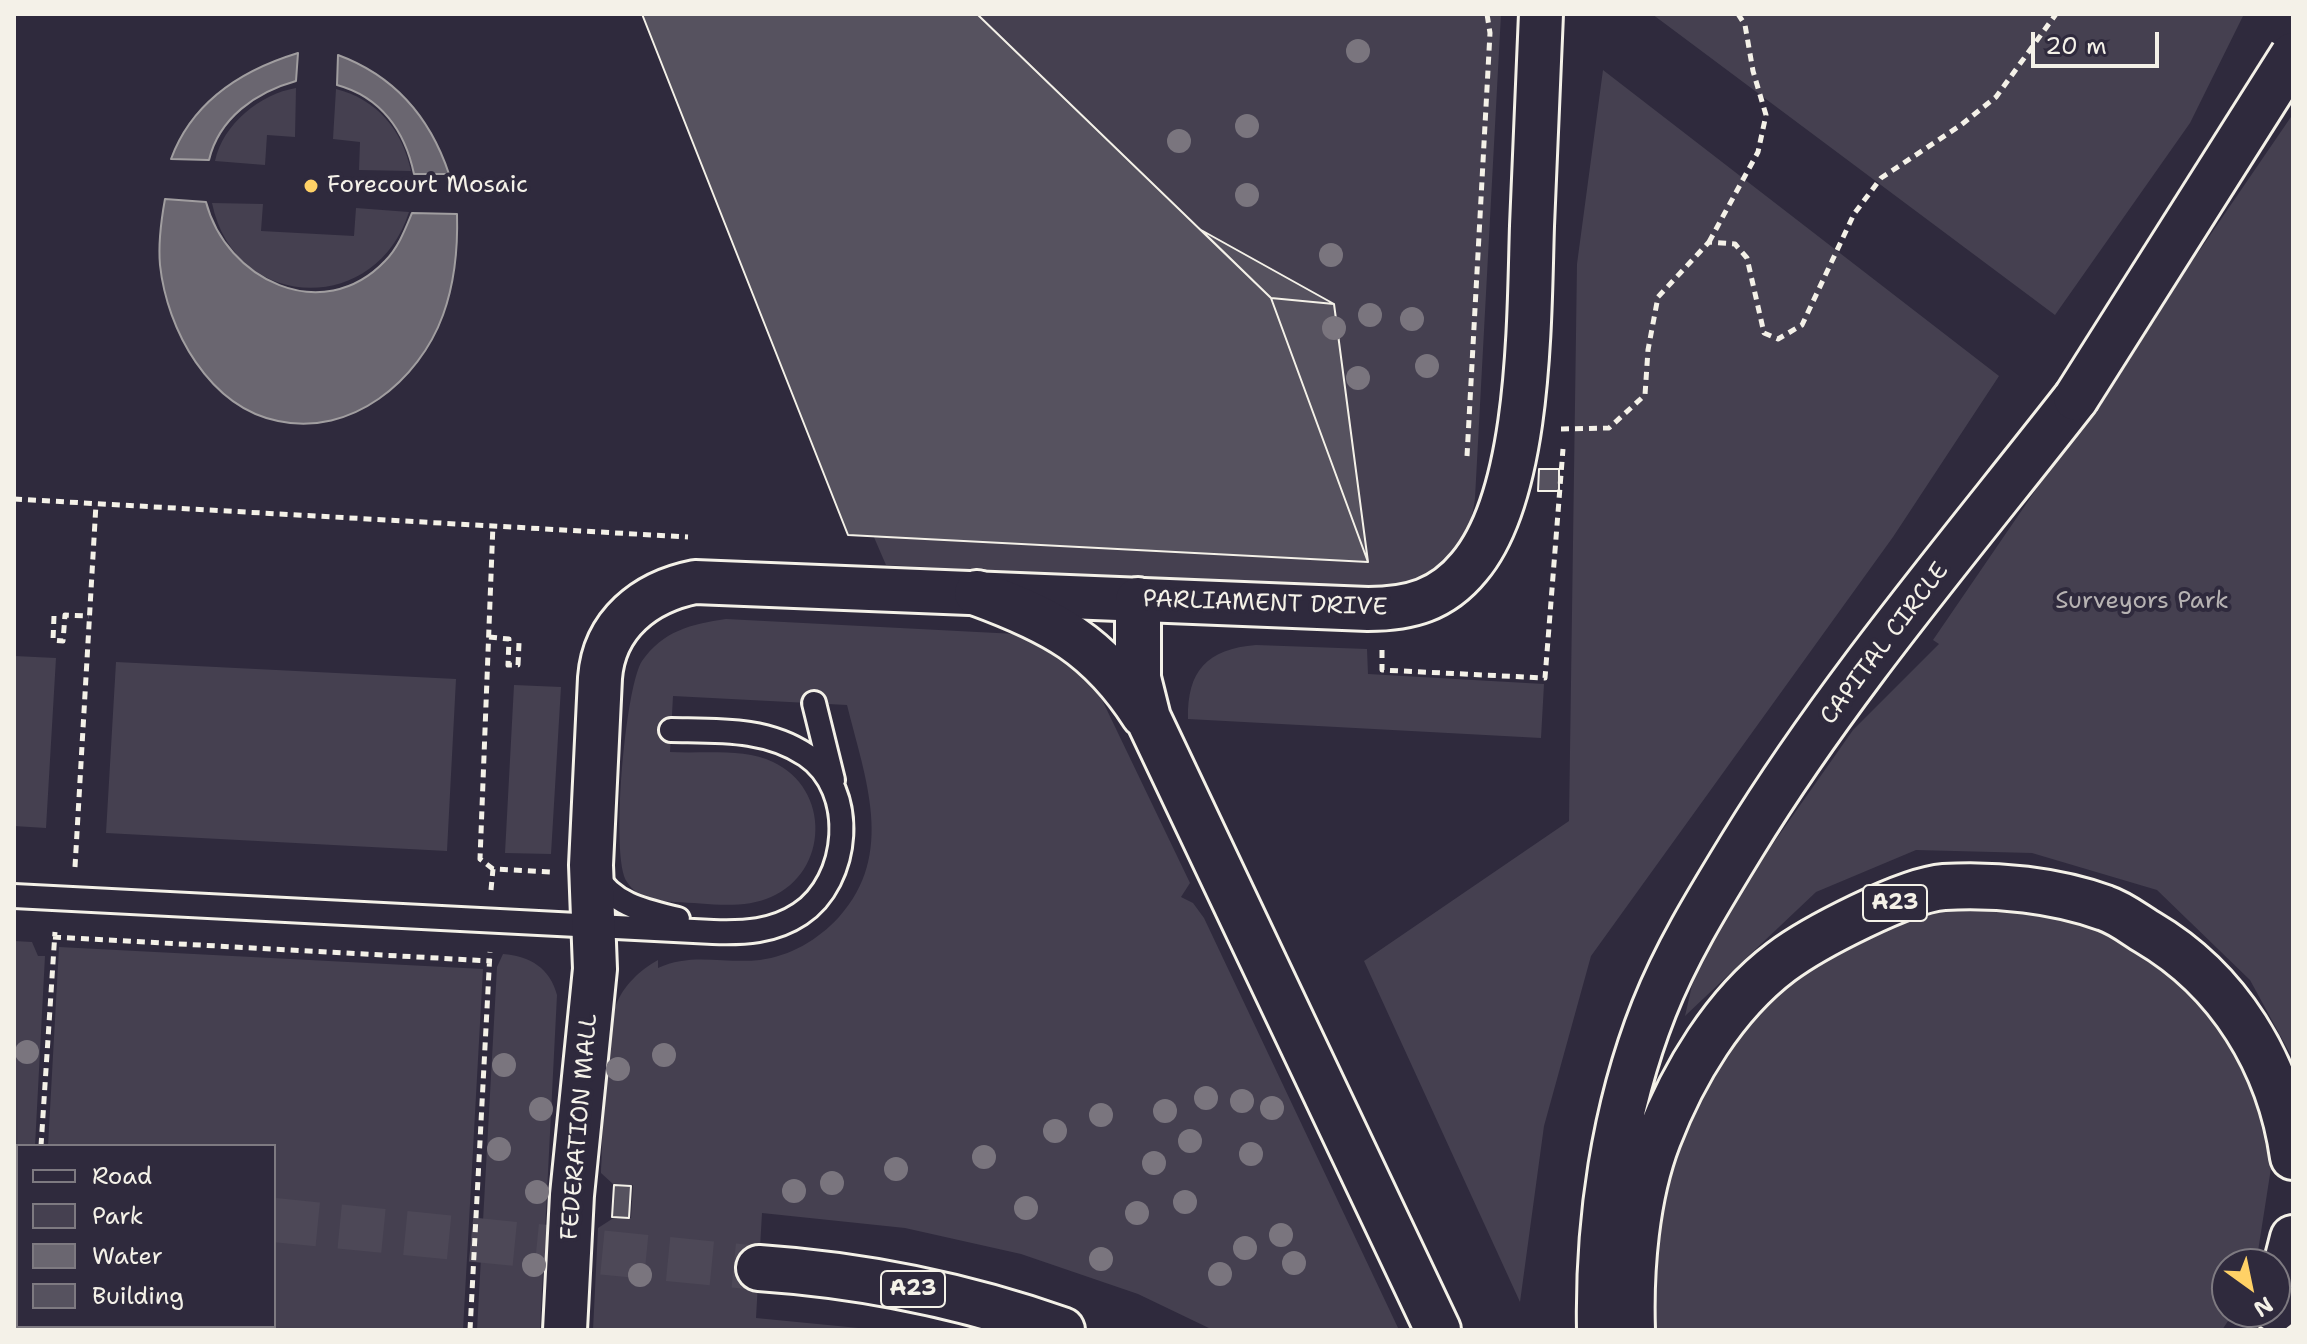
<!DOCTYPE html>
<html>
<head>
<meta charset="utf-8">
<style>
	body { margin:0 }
	#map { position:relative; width:2307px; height:1344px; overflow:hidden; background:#2f2a3d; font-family:"Shantell Sans",sans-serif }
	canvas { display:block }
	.frame { position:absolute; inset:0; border:16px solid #f4f1e8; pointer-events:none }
	.legend { position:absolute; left:16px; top:1144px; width:260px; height:184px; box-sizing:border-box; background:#2f2a3d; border:2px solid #7e7a81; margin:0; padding:10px 14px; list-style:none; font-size:24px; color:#f4f1e8 }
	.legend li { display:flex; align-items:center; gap:16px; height:40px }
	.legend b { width:40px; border:2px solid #7e7a81 }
	.north { position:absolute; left:2211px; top:1248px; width:80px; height:80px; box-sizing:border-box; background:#2f2a3d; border:2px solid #7e7a81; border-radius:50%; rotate:147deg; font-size:22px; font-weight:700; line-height:32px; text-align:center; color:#f4f1e8 }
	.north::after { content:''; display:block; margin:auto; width:28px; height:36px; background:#ffd166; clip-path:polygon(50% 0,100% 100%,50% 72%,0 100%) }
	.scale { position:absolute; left:2031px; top:32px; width:128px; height:36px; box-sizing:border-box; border:4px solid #f4f1e8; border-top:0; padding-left:10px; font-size:24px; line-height:28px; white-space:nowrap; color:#f4f1e8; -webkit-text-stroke:6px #2f2a3d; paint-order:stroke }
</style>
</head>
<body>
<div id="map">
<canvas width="2307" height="1344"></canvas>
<div class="frame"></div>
<ul class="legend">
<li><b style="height:10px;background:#2f2a3d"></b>Road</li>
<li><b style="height:22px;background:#454050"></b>Park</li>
<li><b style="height:22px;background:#6a6670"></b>Water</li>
<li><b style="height:22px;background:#56525f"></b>Building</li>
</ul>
<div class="north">N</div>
<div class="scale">20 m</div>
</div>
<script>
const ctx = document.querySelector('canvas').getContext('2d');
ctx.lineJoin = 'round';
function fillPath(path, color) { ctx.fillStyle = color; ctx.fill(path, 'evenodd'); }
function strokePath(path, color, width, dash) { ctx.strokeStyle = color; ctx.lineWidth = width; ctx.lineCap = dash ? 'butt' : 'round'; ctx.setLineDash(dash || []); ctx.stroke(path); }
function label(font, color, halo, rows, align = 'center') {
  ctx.font = font + ' "Shantell Sans",sans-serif'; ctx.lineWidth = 8; ctx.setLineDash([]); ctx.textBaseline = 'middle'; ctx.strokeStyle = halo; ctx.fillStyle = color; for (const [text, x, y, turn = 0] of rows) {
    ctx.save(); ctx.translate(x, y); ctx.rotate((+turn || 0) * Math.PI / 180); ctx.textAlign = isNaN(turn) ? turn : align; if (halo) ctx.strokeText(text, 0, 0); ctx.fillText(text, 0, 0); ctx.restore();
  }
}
const green = new Path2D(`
	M648,14H1501L1475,498C1467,560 1434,582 1375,590L886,565Z
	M1652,14H2244L2190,123L2055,315Z
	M1603,70L1999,376L1893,537L1591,956L1544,1126L1520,1302L1364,961L1569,821L1577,264Z
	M296,88L295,137L267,135L265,165L215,161C223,124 260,94 296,88Z
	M336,89C377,99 403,131 411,171L359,170L360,142L333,139Z
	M2293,114V1059L2250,980L2157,890L2032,853L1916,850L1816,892L1685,1016L1701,946L1853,730L1939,644L1933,640Z
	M212,203L263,204L261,231L354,236L356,208L409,212C375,318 234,311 212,203Z
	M726,619L1016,634L1044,643L1093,681L1190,883L1181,897L1193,903L1204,918L1399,1330H1213L1138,1294L1021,1254L905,1228L762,1213L756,1318L879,1330H593L598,1228L612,1219L631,1218L633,1185L613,1184L601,1173C604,1131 601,1040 616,1005C623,986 640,970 658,960V968C692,952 724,964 760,960C790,956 818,940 839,917C896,854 865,778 847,705L673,696L670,752C701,754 744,748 773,762C831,789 829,872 771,897C743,910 705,903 675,902C656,901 638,899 627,882C610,858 625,687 642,661C663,631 691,624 726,619Z
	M1256,645L1367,649L1368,674L1544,684L1541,738L1188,719C1187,671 1207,649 1256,645Z
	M14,656L56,658L46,828L14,826Z
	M116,662L456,679L447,851L106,833Z
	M514,685L561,687L551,854L505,853Z
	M1913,899L2045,906L2160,953L2245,1057L2271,1168L2256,1264H2227V1312H2234L2222,1330H1645L1639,1285L1679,1106L1777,976Z
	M14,941L32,942L38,956H45L35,1146H18V1326H25L24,1330H14Z
	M59,947L483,969L463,1330H38V1326H274V1146H48Z
	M503,954C530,956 550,968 557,995L540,1330H477L497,967Z`);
const water = new Path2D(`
	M298,53L296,81C256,92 219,118 209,160L171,159C192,102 242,70 298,53Z
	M338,55C395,76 430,117 449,174H414C405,131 381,97 337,85Z
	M165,199L206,202C226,279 322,327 385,261C398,248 405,230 412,213L457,214C458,248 455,282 443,315C419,381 351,437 278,421C209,407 167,330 160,265C158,243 161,221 165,199Z`);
const building = new Path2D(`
	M642,14H977L1271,298L1368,562L848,535Z
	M1201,230L1334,304L1271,298Z
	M1271,298L1334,304L1368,562Z
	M1539,469H1559V491H1538Z
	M614,1185L631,1186L629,1218L612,1217Z`);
const highwayTunnel = new Path2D(`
	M14,1196L18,1197
	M274,1220L759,1268`);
const path = new Path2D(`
	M1709,242L1758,152L1766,115L1753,71L1745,25L1738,14
	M1561,429L1609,428L1645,395L1648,350L1658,297L1709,242L1735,244L1747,258L1764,333L1778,339L1802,325L1854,214L1881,178L1961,125L1996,97L2056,14
	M1467,456L1490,33L1487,14
	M14,499L688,537
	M54,616L53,640L63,641L65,615L89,616
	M489,637L509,639L508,665H518L519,643
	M1382,650V670L1545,678L1563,449
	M75,867L96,504
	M493,869L480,859L493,524
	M491,890L493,869L550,872
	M53,937L491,961
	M41,1146L55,932
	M31,1330V1326
	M470,1330L490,952`);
const lane = new Path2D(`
	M814,703L833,780
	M595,874C613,905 645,911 678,919
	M14,896L713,932C744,933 773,932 800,914C850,881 858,790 806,755C766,728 718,731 671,730`);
const street = new Path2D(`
	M565,1330L572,1195L595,969L591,865L600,678C604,624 645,592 695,582L1368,609C1410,609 1442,600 1469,567C1531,494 1529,319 1532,226C1535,155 1538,85 1541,14`);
const highway = new Path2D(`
	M977,593C1053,621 1099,645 1144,715
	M1138,600V678L1148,718L1438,1330
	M759,1268C862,1275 965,1296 1062,1330
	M2275,1309L2293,1238
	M1600,1330C1598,1223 1614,1110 1654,1009C1677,951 1710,898 1743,844C1840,686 1962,544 2076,398
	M1632,1330C1630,1269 1636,1196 1658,1139C1683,1074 1724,1005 1781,962C1813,938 1905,890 1944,887C1996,884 2056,890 2105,908C2120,913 2134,924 2147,932C2229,980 2280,1064 2293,1157`);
const highwayBridge = new Path2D(`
	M2076,398L2293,55`);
const trees = [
	[1358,51],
	[1247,126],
	[1179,141],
	[1247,195],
	[1331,255],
	[1370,315],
	[1412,319],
	[1334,328],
	[1427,366],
	[1358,378],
	[27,1052],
	[664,1055],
	[504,1065],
	[618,1069],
	[1206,1098],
	[1242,1101],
	[1272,1108],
	[541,1109],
	[1165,1111],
	[1101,1115],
	[1055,1131],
	[1190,1141],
	[499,1149],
	[1251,1154],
	[984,1157],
	[1154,1163],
	[896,1169],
	[832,1183],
	[794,1191],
	[537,1192],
	[1185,1202],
	[1026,1208],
	[1137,1213],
	[1281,1235],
	[1245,1248],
	[1101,1259],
	[1294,1263],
	[534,1265],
	[1220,1274],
	[640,1275]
];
const markers = [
	[311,186,8,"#ffd166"]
];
const shields = [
	[1895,903,64],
	[913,1289,64]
];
const shieldNames = [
	["A23",1895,903],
	["A23",913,1289]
];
const poiNames = [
	["Forecourt Mosaic",327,186]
];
const parkNames = [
	["Surveyors Park",2142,602]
];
const streetNames = [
	["PARLIAMENT DRIVE",1265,604,2],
	["CAPITAL CIRCLE",1885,644,-53],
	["FEDERATION MALL",580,1127,-85]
];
fillPath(green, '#454050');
fillPath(water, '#6a6670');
strokePath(water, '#a19ea0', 2);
fillPath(building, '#56525f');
strokePath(building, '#f4f1e8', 2);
strokePath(highwayTunnel, '#4d4857', 44, [44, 22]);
strokePath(lane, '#f4f1e8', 28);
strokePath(street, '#f4f1e8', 48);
strokePath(highway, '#f4f1e8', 50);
strokePath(path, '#f4f1e8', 5, [8, 6]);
strokePath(lane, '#2f2a3d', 22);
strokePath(street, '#2f2a3d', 42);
strokePath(highway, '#2f2a3d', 44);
strokePath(highwayBridge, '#f4f1e8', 50, []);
strokePath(highwayBridge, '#2f2a3d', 44);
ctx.fillStyle = '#7a757e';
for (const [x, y] of trees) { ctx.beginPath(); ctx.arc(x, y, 12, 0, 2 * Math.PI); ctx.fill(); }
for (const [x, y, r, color] of markers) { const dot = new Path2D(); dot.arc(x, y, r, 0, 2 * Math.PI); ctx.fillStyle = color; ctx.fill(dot); strokePath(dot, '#2f2a3d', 3); }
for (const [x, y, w] of shields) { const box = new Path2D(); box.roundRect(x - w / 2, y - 18, w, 36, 6); ctx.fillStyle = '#2f2a3d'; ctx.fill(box); strokePath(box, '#f4f1e8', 2); }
label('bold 22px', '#f4f1e8', null, shieldNames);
label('24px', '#f4f1e8', '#2f2a3d', poiNames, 'left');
label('24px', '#b7b3b3', '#2f2a3d', parkNames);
label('24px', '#f4f1e8', '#2f2a3d', streetNames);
</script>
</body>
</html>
